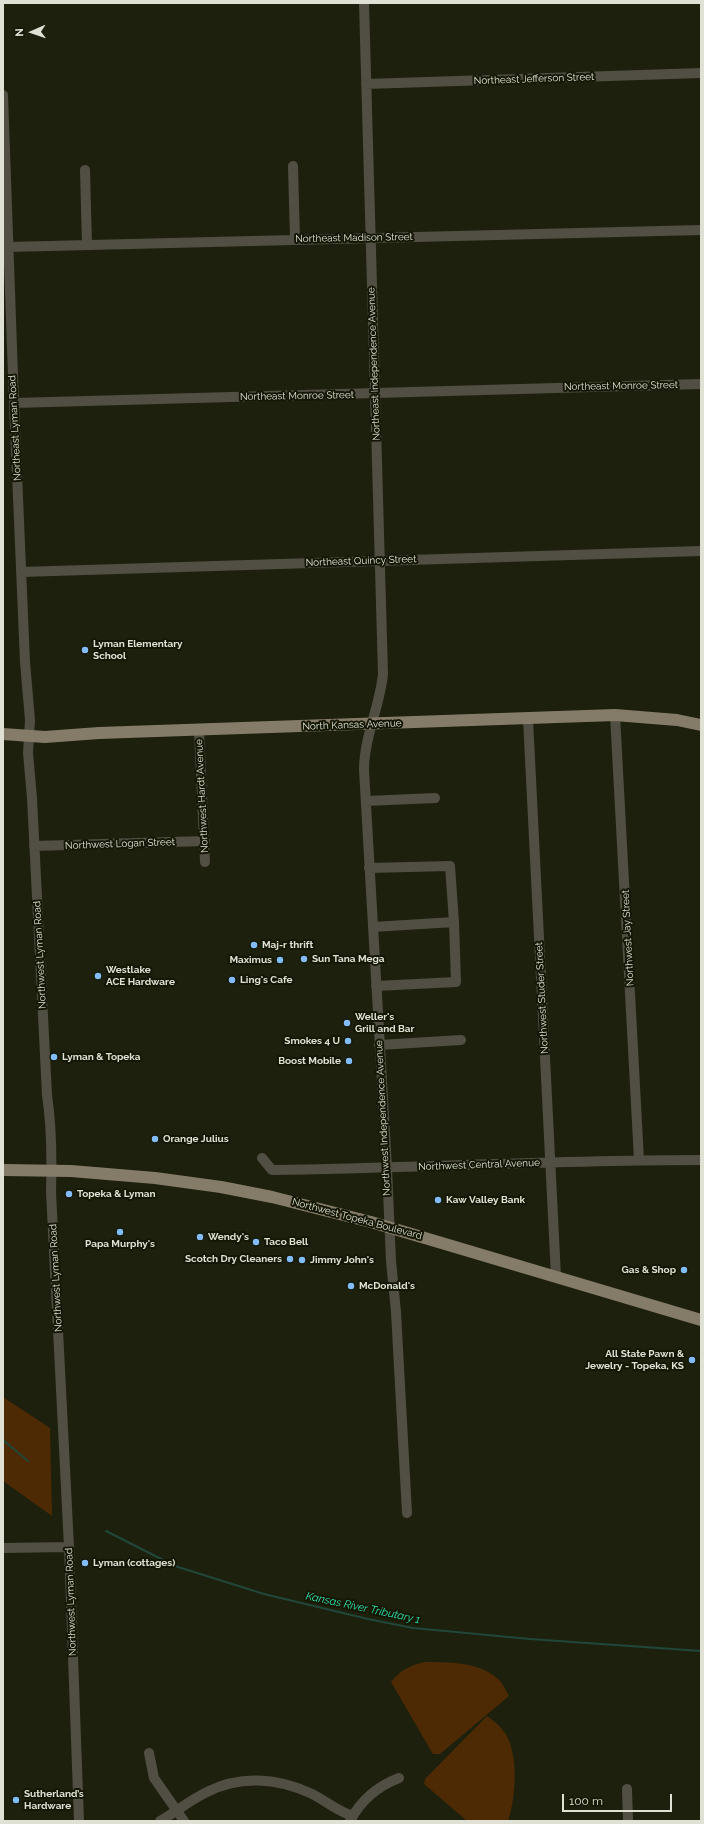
<!DOCTYPE html>
<html>
<head>
<meta charset="utf-8">
<style>
	body { margin:0 }
	#map { position:relative; width:704px; height:1824px; overflow:hidden; background:#1d200c; font-family:Raleway,sans-serif }
	canvas { display:block }
	.frame { position:absolute; inset:0; border:4px solid #dee1d4; pointer-events:none }
	.north { position:absolute; left:12px; top:12px; width:40px; height:40px; -webkit-text-stroke:3px #141704; paint-order:stroke; rotate:268deg; font-size:11px; font-weight:700; line-height:16px; text-align:center; color:#dee1d4 }
	.north::after { content:''; display:block; margin:auto; width:14px; height:18px; background:#dee1d4; clip-path:polygon(50% 0,100% 100%,50% 72%,0 100%) }
	.scale { position:absolute; left:562px; top:1794px; width:110px; height:18px; box-sizing:border-box; border:2px solid #dee1d4; border-top:0; padding-left:5px; font-size:12px; line-height:14px; white-space:nowrap; color:#dee1d4; -webkit-text-stroke:3px #141704; paint-order:stroke }
</style>
</head>
<body>
<div id="map">
<canvas width="704" height="1824"></canvas>
<div class="frame"></div>
<div class="north">N</div>
<div class="scale">100 m</div>
</div>
<script>
const ctx = document.querySelector('canvas').getContext('2d');
ctx.lineJoin = 'round';
function fillPath(path, color) { ctx.fillStyle = color; ctx.fill(path, 'evenodd'); }
function strokePath(path, color, width, dash) { ctx.strokeStyle = color; ctx.lineWidth = width; ctx.lineCap = dash ? 'butt' : 'round'; ctx.setLineDash(dash || []); ctx.stroke(path); }
function label(font, color, halo, rows, align = 'center') {
  ctx.font = font + ' Raleway,sans-serif'; ctx.lineWidth = 4; ctx.setLineDash([]); ctx.textBaseline = 'middle'; ctx.strokeStyle = halo; ctx.fillStyle = color; for (const [text, x, y, turn = 0] of rows) {
    ctx.save(); ctx.translate(x, y); ctx.rotate((+turn || 0) * Math.PI / 180); ctx.textAlign = isNaN(turn) ? turn : align; if (halo) ctx.strokeText(text, 0, 0); ctx.fillText(text, 0, 0); ctx.restore();
  }
}
const green = new Path2D(`
	M3,1397L50,1428L52,1516L3,1481Z
	M425,1662C449,1662 484,1662 501,1682C504,1686 506,1691 509,1696L440,1754H433L391,1682C400,1670 411,1665 425,1662Z
	M487,1716C494,1721 500,1726 505,1733C519,1754 516,1798 508,1821H467L424,1784L425,1779L428,1776Z`);
const stream = new Path2D(`
	M3,1440L28,1461
	M106,1531L175,1566L264,1594L368,1619L413,1628L530,1639L701,1651`);
const minor = new Path2D(`
	M364,3L383,674C380,706 364,737 364,770L387,1168L391,1261L396,1312L407,1513
	M366,84L701,73
	M3,95L14,403L25,662L30,720L28,753L32,798L47,1095C52,1128 52,1159 51,1192L69,1547L79,1821
	M293,166L295,239
	M85,170L87,245
	M8,247L701,230
	M14,403L701,384
	M21,572L701,551
	M615,715L639,1160
	M528,719L556,1276
	M199,730L205,862
	M366,801L435,798
	M34,846L205,841
	M369,868L450,866L454,922L456,982L376,986
	M373,927L454,922
	M379,1045L461,1040
	M262,1158L272,1170C415,1168 558,1160 701,1160
	M3,1548L69,1547
	M149,1753L154,1778L184,1821
	M627,1789L628,1821
	M160,1821C176,1812 190,1800 207,1792C240,1775 277,1778 310,1793C325,1800 337,1811 353,1816
	M350,1821C361,1800 378,1786 399,1778`);
const major = new Path2D(`
	M3,734L45,737L99,733L615,715L677,720L701,725
	M3,1170L71,1171L155,1178L221,1187L272,1197L371,1222L701,1320`);
const markers = [
	[85,650,4,"#83bcfb"],
	[254,945,4,"#83bcfb"],
	[304,959,4,"#83bcfb"],
	[280,960,4,"#83bcfb"],
	[98,976,4,"#83bcfb"],
	[232,980,4,"#83bcfb"],
	[347,1023,4,"#83bcfb"],
	[348,1041,4,"#83bcfb"],
	[54,1057,4,"#83bcfb"],
	[349,1061,4,"#83bcfb"],
	[155,1139,4,"#83bcfb"],
	[69,1194,4,"#83bcfb"],
	[438,1200,4,"#83bcfb"],
	[120,1232,4,"#83bcfb"],
	[200,1237,4,"#83bcfb"],
	[256,1242,4,"#83bcfb"],
	[290,1259,4,"#83bcfb"],
	[302,1260,4,"#83bcfb"],
	[684,1270,4,"#83bcfb"],
	[351,1286,4,"#83bcfb"],
	[692,1360,4,"#83bcfb"],
	[85,1563,4,"#83bcfb"],
	[16,1800,4,"#83bcfb"]
];
const streetNames = [
	["Northeast Jefferson Street",534,79,-2],
	["Northeast Madison Street",354,238,-1],
	["Northeast Independence Avenue",374,364,-92],
	["Northeast Monroe Street",621,386,-1],
	["Northeast Monroe Street",297,396,-1],
	["Northeast Lyman Road",15,428,-93],
	["Northeast Quincy Street",361,561,-2],
	["North Kansas Avenue",352,725,-2],
	["Northwest Hardt Avenue",202,796,-93],
	["Northwest Logan Street",120,844,-2],
	["Northwest Jay Street",628,938,-93],
	["Northwest Lyman Road",40,955,-93],
	["Northwest Studer Street",542,998,-93],
	["Northwest Independence Avenue",383,1118,-93],
	["Northwest Central Avenue",479,1165,-2],
	["Northwest Topeka Boulevard",357,1219,15],
	["Northwest Lyman Road",56,1278,-93],
	["Northwest Lyman Road",71,1602,-92]
];
const poiNames = [
	["Lyman Elementary",93,644],
	["School",93,656],
	["Maj-r thrift",262,945],
	["Sun Tana Mega",312,959],
	["Maximus",272,960,"right"],
	["Westlake",106,970],
	["ACE Hardware",106,982],
	["Ling's Cafe",240,980],
	["Weller's",355,1017],
	["Grill and Bar",355,1029],
	["Smokes 4 U",340,1041,"right"],
	["Lyman & Topeka",62,1057],
	["Boost Mobile",341,1061,"right"],
	["Orange Julius",163,1139],
	["Topeka & Lyman",77,1194],
	["Kaw Valley Bank",446,1200],
	["Wendy's",208,1237],
	["Taco Bell",264,1242],
	["Papa Murphy's",120,1244,"center"],
	["Scotch Dry Cleaners",282,1259,"right"],
	["Jimmy John's",310,1260],
	["Gas & Shop",676,1270,"right"],
	["McDonald's",359,1286],
	["All State Pawn &",684,1354,"right"],
	["Jewelry - Topeka, KS",684,1366,"right"],
	["Lyman (cottages)",93,1563],
	["Sutherland’s",24,1794],
	["Hardware",24,1806]
];
const waterNames = [
	["Kansas River Tributary 1",363,1608,12]
];
fillPath(green, '#4d2a04');
strokePath(stream, '#20473a', 2);
strokePath(minor, '#514e44', 10);
strokePath(major, '#847c69', 12);
for (const [x, y, r, color] of markers) { const dot = new Path2D(); dot.arc(x, y, r, 0, 2 * Math.PI); ctx.fillStyle = color; ctx.fill(dot); strokePath(dot, '#141704', 1.5); }
label('10px', '#dee1d4', '#141704', streetNames);
label('bold 10px', '#dee1d4', '#141704', poiNames, 'left');
label('italic 11px', '#30e5b6', '#141704', waterNames);
</script>
</body>
</html>
